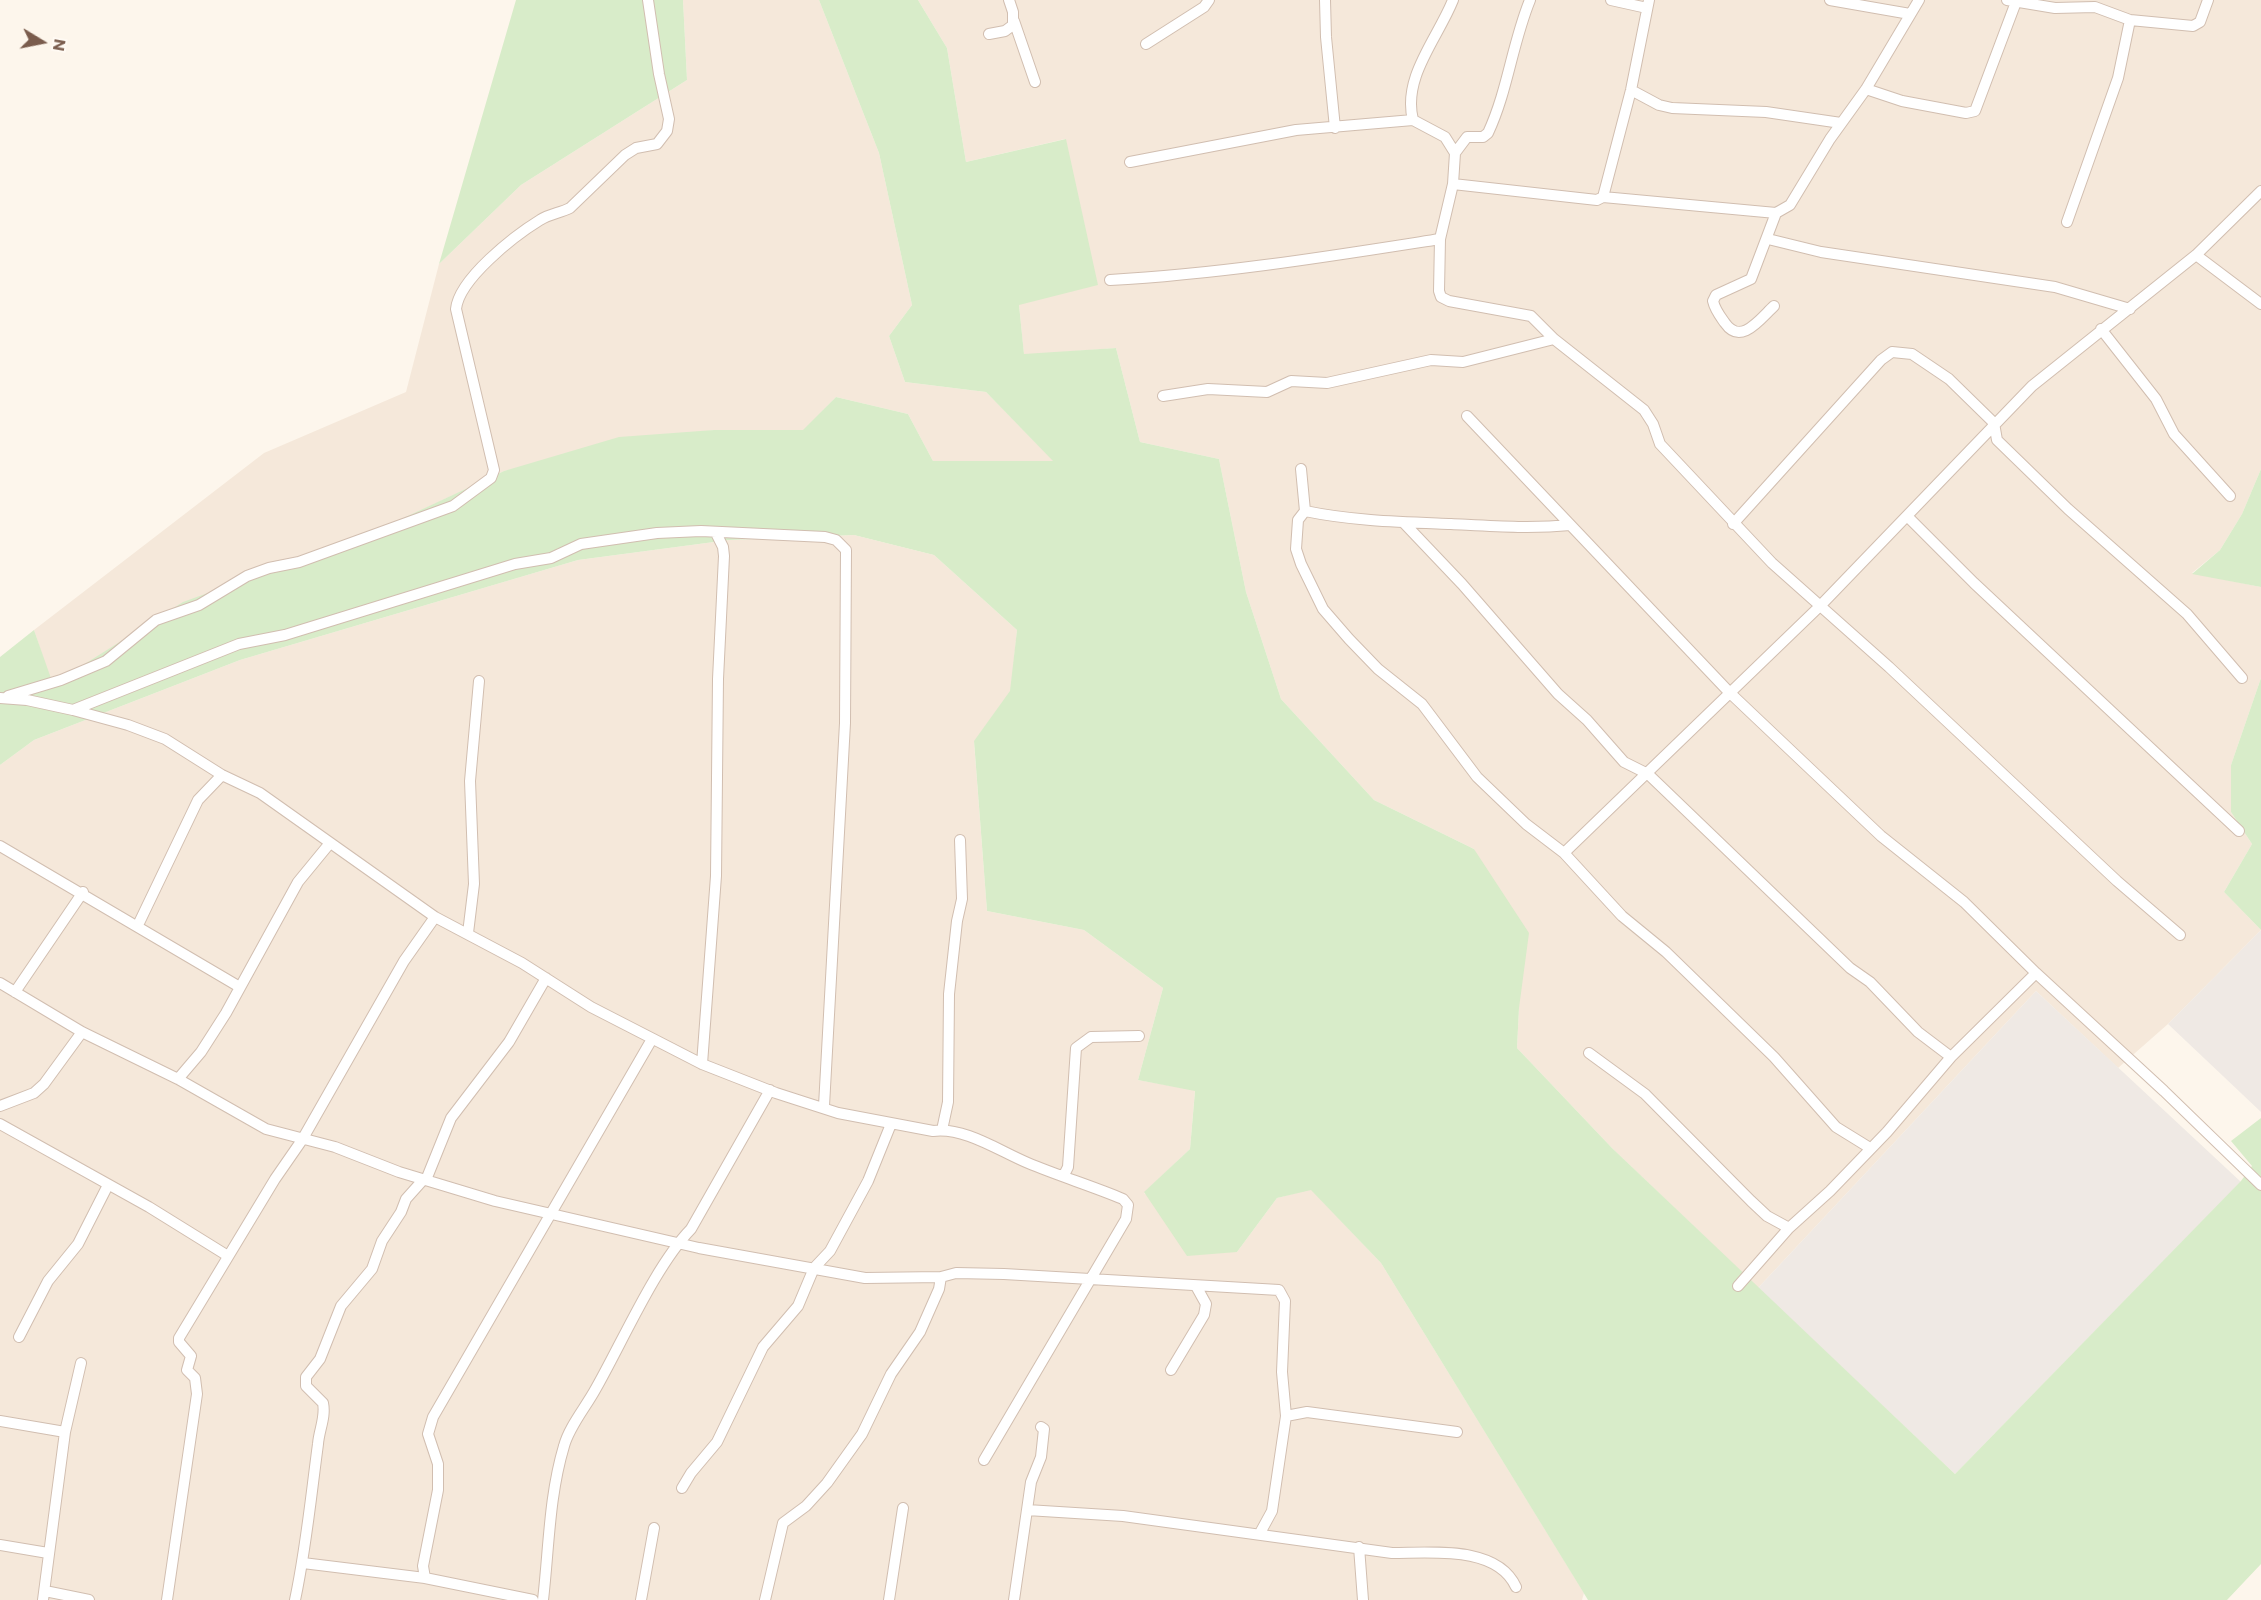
<!DOCTYPE html>
<html>
<head>
<meta charset="utf-8">
<style>
	body { margin:0 }
	#map { position:relative; width:2261px; height:1600px; overflow:hidden; background:#fdf6ec; font-family:Commissioner,sans-serif }
	canvas { display:block }
	.north { position:absolute; left:12px; top:12px; width:60px; height:60px; -webkit-text-stroke:4px #fffaf3; paint-order:stroke; rotate:100deg; font-size:16px; font-weight:700; line-height:24px; text-align:center; color:#7a5c4d }
	.north::after { content:''; display:block; margin:auto; width:21px; height:27px; background:#7a5c4d; clip-path:polygon(50% 0,100% 100%,50% 72%,0 100%) }
</style>
</head>
<body>
<div id="map">
<canvas width="2261" height="1600"></canvas>
<div class="north">N</div>
</div>
<script>
const ctx = document.querySelector('canvas').getContext('2d');
ctx.lineJoin = 'round';
function fillPath(path, color) { ctx.fillStyle = color; ctx.fill(path, 'evenodd'); }
function strokePath(path, color, width, dash) { ctx.strokeStyle = color; ctx.lineWidth = width; ctx.lineCap = dash ? 'butt' : 'round'; ctx.setLineDash(dash || []); ctx.stroke(path); }
const residential = new Path2D(`
	M683,0H819L879,153L912,305L889,336L905,382L986,392L1054,461H933L908,414L836,397L804,430H714L504,471L52,685L34,630L264,453L406,392L439,264L521,185L687,80Z
	M918,0H2261V469L2242,514L2220,550L2192,573L2261,587V678L2231,765V812L2252,844L2224,892L2261,930L2168,1024L2118,1068L2036,991L1758,1288L1612,1148L1517,1048L1519,1008L1474,849L1374,800L1281,699L1246,592L1219,459L1140,442L1116,348L1024,355L1019,305L1065,139L966,162L947,48Z
	M854,535L934,555L1017,630L1011,691L974,742L987,911L1084,930L1163,988L1138,1080L1195,1090L1190,1149L1144,1193L1237,1252L1277,1198L1311,1189L1381,1263L1584,1593L1582,1600H0V765L34,740L240,660L578,560L729,540Z`);
const industrial = new Path2D(`
	M2261,930V1112L2168,1024Z
	M2036,991L2241,1182L1955,1474L1758,1288Z`);
const green = new Path2D(`
	M516,0H683L687,80L521,185L439,264Z
	M819,0H918L947,48L966,162L1066,139L1098,285L1019,305L1024,354L1116,348L1140,442L1219,459L1246,592L1281,699L1374,800L1474,849L1529,933L1519,1008L1517,1048L1612,1148L1955,1474L2241,1181L2252,1166L2231,1141L2261,1118V1564L2227,1600H1588L1381,1263L1311,1190L1277,1198L1237,1252L1187,1256L1144,1192L1190,1149L1195,1091L1138,1080L1163,988L1084,930L987,911L974,741L1010,691L1017,630L934,555L854,535L729,540L578,560L240,660L34,740L0,765V657L34,630L53,684L183,602L365,536L504,471L619,437L714,430H803L836,397L908,414L933,461H1053L986,392L905,382L889,336L912,305L879,153Z
	M2261,469V587L2192,574L2220,550L2242,514Z
	M2261,678V930L2224,892L2252,844L2231,812V765Z`);
const minor = new Path2D(`
	M1325,0L1326,37L1335,128
	M1453,0C1438,38 1402,77 1413,120L1445,137L1455,153L1453,184L1440,239L1439,291L1441,297L1449,301L1531,316L1554,339
	M1611,0L1647,8
	M1830,0L1910,14
	M2007,0L2055,8L2095,7L2130,20L2193,26L2200,22L2208,0
	M1014,21L1035,82
	M989,34L1005,31L1013,25V12L1009,0
	M1146,44L1204,7L1209,0
	M1866,89L1902,101L1966,113L1975,111L2016,2
	M1631,90L1659,105L1672,108L1766,112L1841,123
	M1455,153L1467,137H1483L1488,133C1508,90 1512,44 1530,0
	M1130,162L1296,130L1413,120
	M1453,184L1597,200L1603,197L1631,90L1649,0
	M1603,197L1776,213
	M2067,222L2118,78L2130,20
	M1768,239L1821,252L2055,287L2130,309
	M2196,255L2261,304
	M1110,280C1221,274 1331,256 1440,239
	M1774,306C1760,319 1741,346 1725,323C1720,316 1715,310 1713,301L1716,295L1751,279L1776,213L1790,205L1830,139L1866,89L1919,0
	M2101,329L2156,399L2174,434L2230,496
	M1163,396L1208,389L1267,392L1291,381L1327,383L1431,360L1463,362L1554,339L1644,410L1653,424L1660,444L1772,563L1889,667L2117,881L2180,935
	M1467,416L1729,692L1881,836L1964,902L2036,973L2164,1091L2261,1185
	M1301,469L1305,511L1298,520L1296,549L1301,564L1323,609L1349,639L1378,669L1422,704L1477,777L1526,824L1564,853L1622,916L1666,952L1774,1057L1836,1127L1870,1148
	M1305,511C1353,521 1401,522 1451,524C1491,526 1530,529 1570,525
	M1907,516L1974,583L2239,831
	M1404,523L1462,584L1558,694L1587,720L1624,762L1648,774L1850,968L1870,982L1918,1032L1951,1057
	M1733,524L1881,360L1892,352L1912,354L1949,379L1994,423L1997,440L2068,509L2187,614L2242,678
	M8,696L61,680L106,661L156,620L199,605L247,576L269,568L299,562L453,506L491,478L494,470L456,309C459,279 514,236 540,220C549,214 560,213 570,208L625,155L636,148L657,144L667,131L669,119L659,74L648,0
	M0,698L27,700L73,710L239,644L285,635L515,564L551,558L581,544L657,533L701,531L825,537L836,540L846,550L845,723L824,1106
	M73,710L128,725L165,739L222,775L260,793L435,917L522,963L591,1007L702,1064L776,1093L838,1113L933,1131C965,1127 999,1151 1028,1163C1059,1176 1092,1186 1123,1199L1128,1205L1126,1219L984,1460
	M0,846L238,986
	M1564,853L1821,605L2032,386L2196,255L2261,191
	M138,925L198,800L222,775
	M468,933L474,884L470,781L479,681
	M0,983L82,1032L178,1079L266,1129L335,1147L399,1172L495,1201L699,1248L865,1278L941,1277L956,1273L1004,1274L1279,1290L1285,1301L1282,1372L1286,1416
	M15,992L83,892
	M1589,1053L1645,1094L1751,1201L1767,1216L1789,1228
	M702,1064L716,876L718,679L724,556L723,547L716,533
	M178,1079L201,1052L226,1013L298,882L330,843
	M0,1106L34,1093L44,1084L82,1032
	M0,1124L149,1207L228,1256
	M942,1130L948,1102L949,994L957,921L962,899L960,840
	M1059,1175H1064L1068,1167L1076,1048L1091,1037L1139,1036
	M426,1180L451,1118L509,1042L546,978
	M1738,1286L1789,1228L1830,1191L1887,1132L1951,1057L2036,973
	M19,1337L48,1281L78,1244L108,1185
	M1171,1370L1204,1315L1206,1304L1196,1286
	M0,1421L65,1432
	M682,1488L691,1473L717,1442L763,1347L798,1306L814,1268L830,1251L868,1181L891,1124
	M1027,1510L1123,1516L1392,1553C1431,1553 1497,1545 1516,1587
	M1260,1533L1272,1511L1286,1416L1307,1412L1457,1432
	M0,1545L48,1553
	M1359,1547L1363,1600
	M303,1563L425,1578L533,1600
	M425,1578L423,1566L438,1490V1464L428,1434L433,1417L652,1039
	M45,1591L89,1600
	M43,1600L65,1432L81,1363
	M167,1600L197,1394L195,1378L187,1370L191,1356L179,1342V1338L275,1179L302,1140L404,961L435,917
	M295,1600C306,1549 311,1496 318,1444C319,1430 326,1417 323,1403L306,1386V1377L320,1359L341,1306L372,1269L382,1241L401,1212L406,1199L423,1180
	M543,1600C549,1548 549,1496 564,1446C569,1427 585,1408 595,1390C622,1343 655,1266 691,1229L770,1090
	M641,1600L654,1528
	M765,1600L783,1523L806,1506L827,1483L862,1434L891,1374L920,1332L939,1289L941,1277
	M889,1600L903,1508
	M1014,1600L1031,1482L1041,1457L1044,1429L1041,1427`);
fillPath(residential, '#f5e8da');
fillPath(industrial, '#efe9e4');
fillPath(green, '#d8ecc9');
strokePath(minor, '#d1beb0', 12);
strokePath(minor, '#fff', 10);
</script>
</body>
</html>
